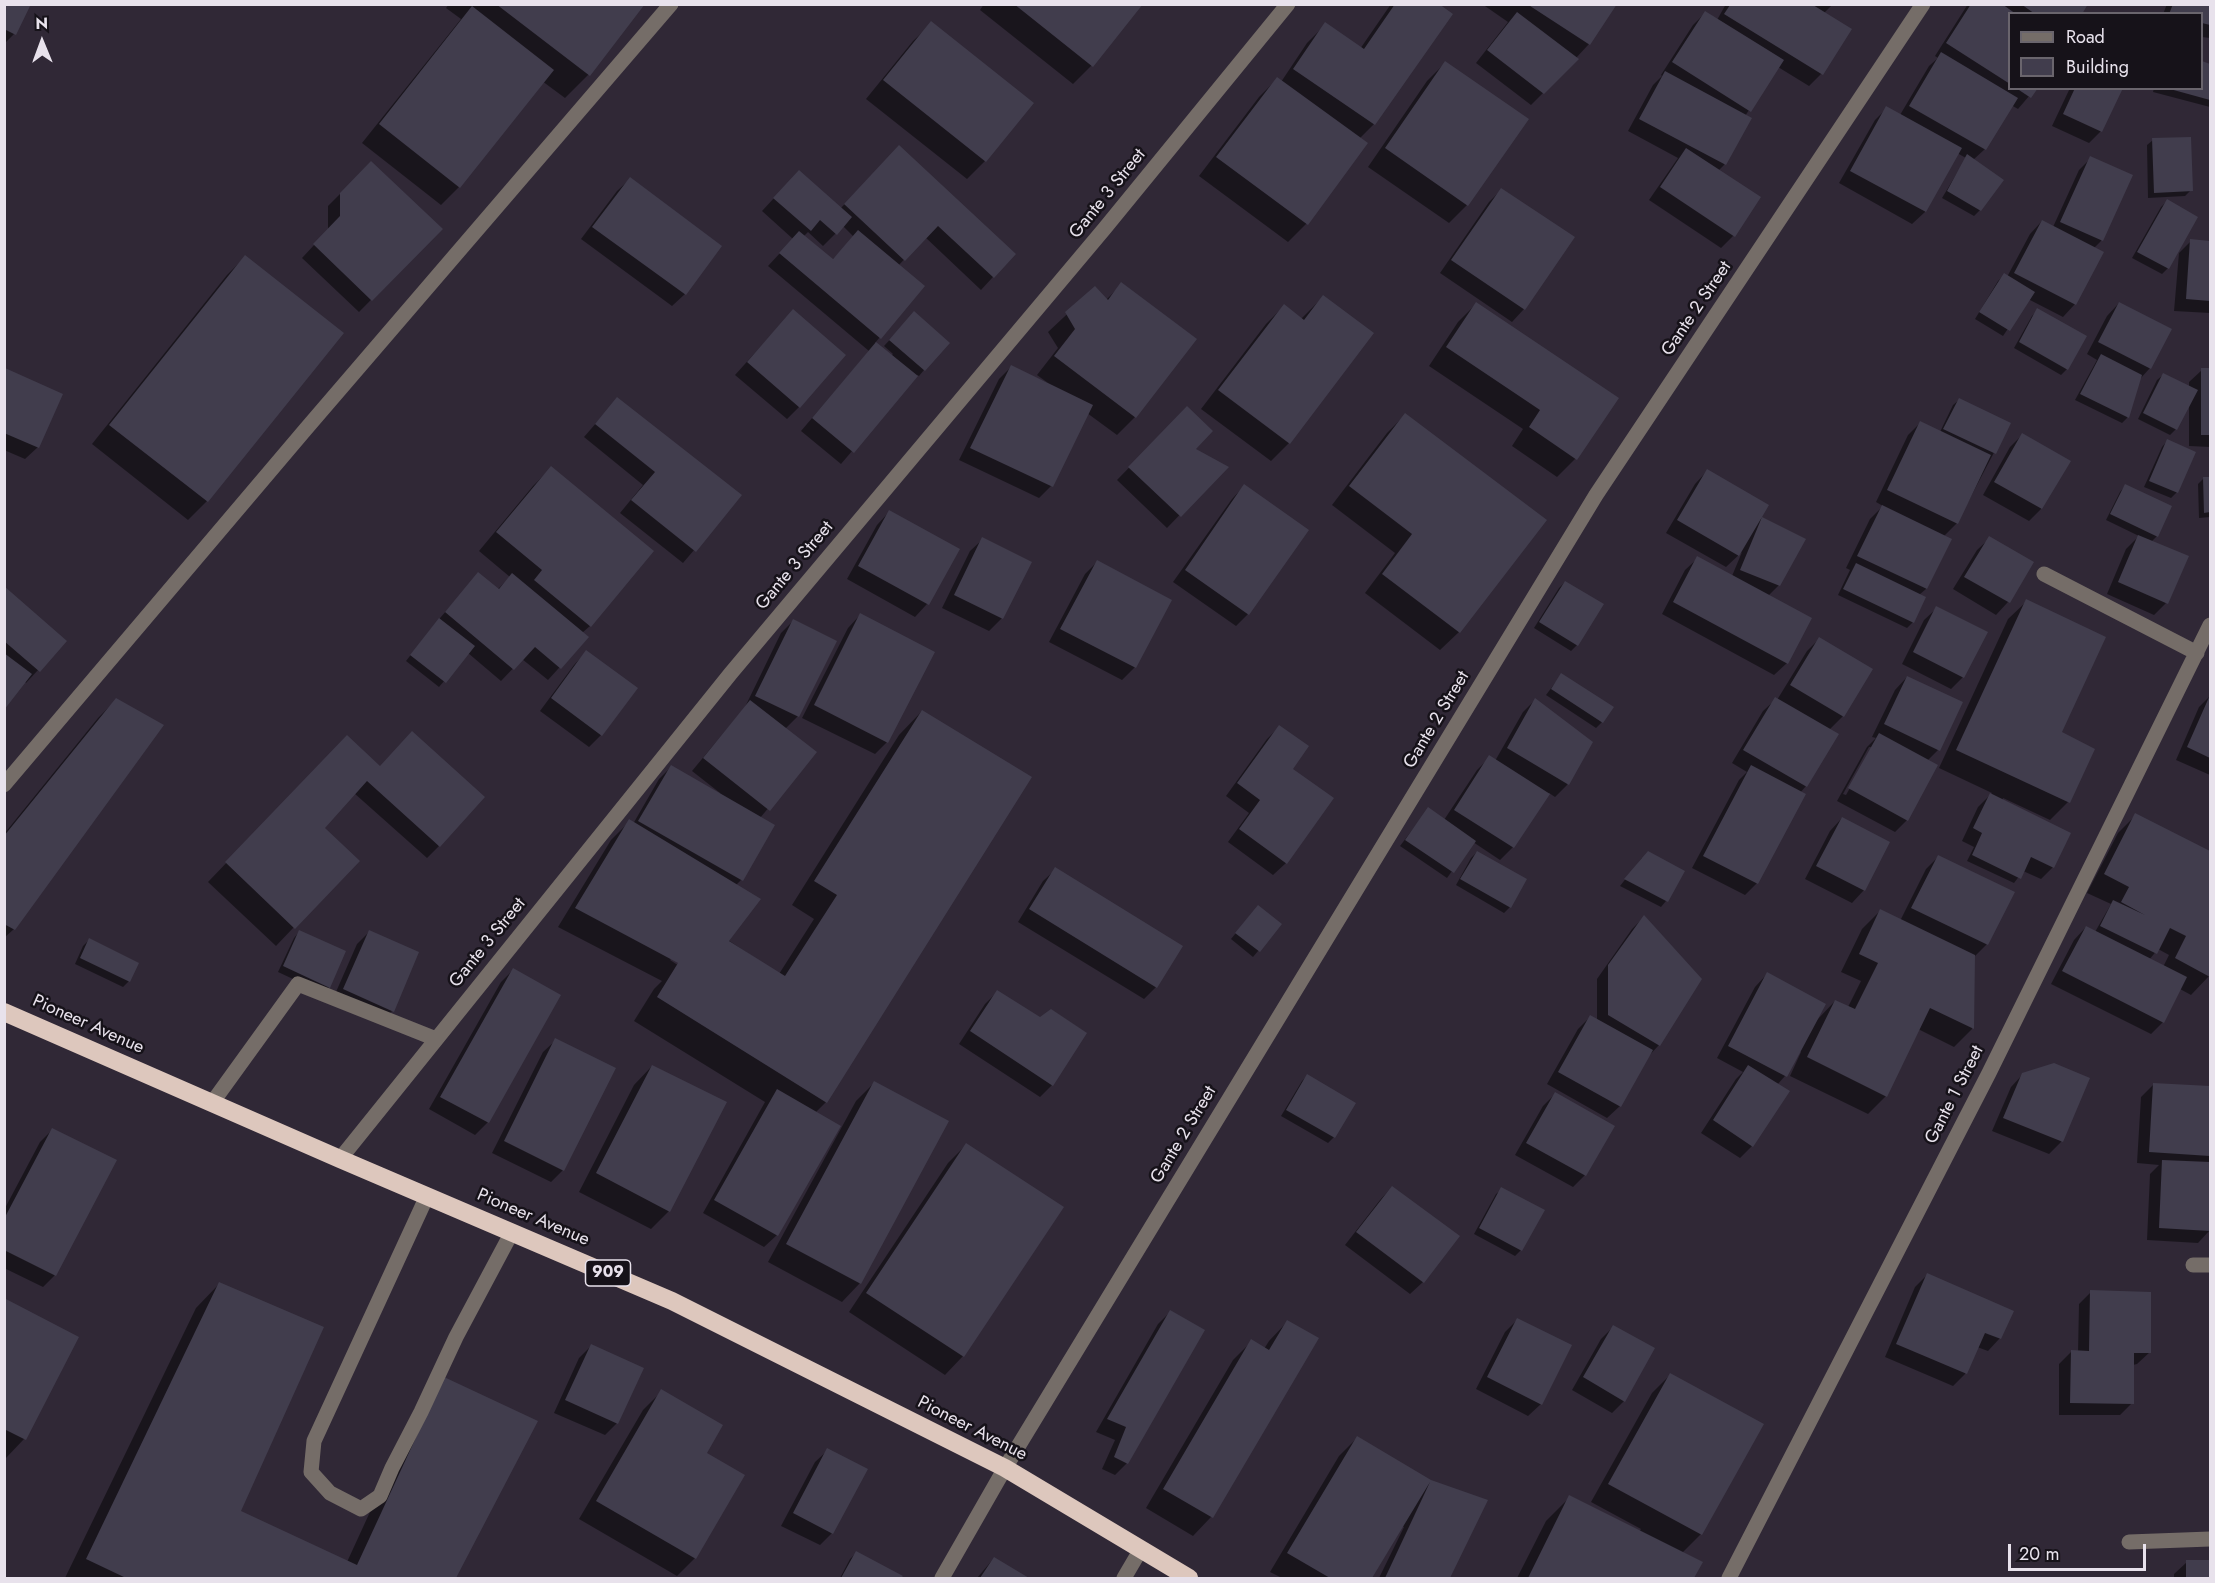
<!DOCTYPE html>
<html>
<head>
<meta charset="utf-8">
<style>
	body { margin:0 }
	#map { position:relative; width:2215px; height:1583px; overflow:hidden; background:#302836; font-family:Jost,sans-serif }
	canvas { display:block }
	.frame { position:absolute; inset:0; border:6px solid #e8e2ec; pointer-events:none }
	.legend { position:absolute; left:2008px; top:12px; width:195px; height:78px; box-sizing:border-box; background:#161219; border:2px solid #6a656d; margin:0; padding:8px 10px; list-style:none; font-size:18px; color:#e8e2ec }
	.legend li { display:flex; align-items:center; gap:12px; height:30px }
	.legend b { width:30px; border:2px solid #6a656d }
	.north { position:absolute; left:12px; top:12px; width:60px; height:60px; -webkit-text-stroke:4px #161219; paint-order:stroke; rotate:359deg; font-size:16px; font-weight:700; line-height:24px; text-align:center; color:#e8e2ec }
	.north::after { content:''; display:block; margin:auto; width:21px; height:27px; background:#e8e2ec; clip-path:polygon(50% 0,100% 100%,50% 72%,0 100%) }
	.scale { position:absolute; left:2008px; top:1544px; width:138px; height:27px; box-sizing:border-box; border:3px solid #e8e2ec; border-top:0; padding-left:8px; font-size:18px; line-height:21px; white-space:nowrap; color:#e8e2ec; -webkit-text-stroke:4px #161219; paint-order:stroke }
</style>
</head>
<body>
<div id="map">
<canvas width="2215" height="1583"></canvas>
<div class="frame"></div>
<ul class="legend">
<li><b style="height:8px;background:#756d68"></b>Road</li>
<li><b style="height:16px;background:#413d4d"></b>Building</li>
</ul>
<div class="north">N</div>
<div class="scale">20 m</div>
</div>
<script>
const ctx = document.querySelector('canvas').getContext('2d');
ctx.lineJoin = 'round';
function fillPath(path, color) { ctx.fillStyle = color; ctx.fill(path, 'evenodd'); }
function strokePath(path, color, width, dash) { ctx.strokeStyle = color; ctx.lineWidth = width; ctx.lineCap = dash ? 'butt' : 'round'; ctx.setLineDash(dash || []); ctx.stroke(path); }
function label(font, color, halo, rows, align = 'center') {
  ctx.font = font + ' Jost,sans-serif'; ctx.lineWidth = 5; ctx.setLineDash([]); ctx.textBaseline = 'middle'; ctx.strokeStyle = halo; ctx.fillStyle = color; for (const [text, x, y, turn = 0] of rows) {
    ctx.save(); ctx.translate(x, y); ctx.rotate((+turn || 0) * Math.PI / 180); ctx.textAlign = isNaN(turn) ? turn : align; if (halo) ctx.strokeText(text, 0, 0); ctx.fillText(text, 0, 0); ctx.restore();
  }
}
const shadow = new Path2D(`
	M4,4L14,34L4,44Z
	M449,4H643L588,75L565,98L542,81L459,187L441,205L362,143L461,19L446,8Z
	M984,4H1141L1091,66L1073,84L980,10Z
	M1391,4H1436L1374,124L1359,139L1306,224L1288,242L1199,176L1259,97L1277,79L1281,82L1307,43L1326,24L1360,49Z
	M1482,4H1615L1589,44L1576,58L1577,59L1531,105L1476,63L1508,22Z
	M1726,4H1833L1824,13L1850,29L1821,74L1809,86L1778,67L1745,116L1750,118L1724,165L1718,171L1759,197L1733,236L1721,248L1649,200L1678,158L1628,131L1653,85L1662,76L1661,75L1693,25L1706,12L1717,20Z
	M1968,4H2086L2080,14H2010V88H2036L2018,109L2011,105L1985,149L1973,160L1980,210L1974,216L1942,198L1966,158L1957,153L1925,212L1912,224L1839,183L1875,120L1887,108L1900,115L1929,66L1938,58L1935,56Z
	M2167,4H2210V38L2202,37V14H2163Z
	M932,23L1032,104L985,161L967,179L866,99L913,41Z
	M1445,63L1467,205L1449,223L1368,167L1427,81Z
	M2202,63L2210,65V107L2153,92L2154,88H2202Z
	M2070,88H2122L2101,131L2089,143L2052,126Z
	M2153,140L2191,190L2185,196L2148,198L2147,145Z
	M2091,158L2131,176L2101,241L2094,248L2102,253L2075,304L2063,317L2028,299L2003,336L1975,319L1998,281L2004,275L2007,277L2030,234L2042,221L2053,227L2079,170Z
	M887,159L1014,254L981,290L925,237L898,266L880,337L875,343L891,356L893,354L884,346L909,319L948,343L924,370L919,376L917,375L841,464L801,431L869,351L768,266L793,239L762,211L787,184L840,209ZM843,226L854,237L832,260L804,236L808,232L823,246Z
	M371,163L441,229L359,312L302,258L328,230V206Z
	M630,179L720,247L685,294L672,306L581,239L617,191Z
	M1501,190L1573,237L1524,309L1512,322L1440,273L1489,202Z
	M2167,201L2196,217L2168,268L2162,274L2132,258L2161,207Z
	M2191,241L2210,242V313L2174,311L2179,253Z
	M245,257L342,334L207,501L188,520L92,444L227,275Z
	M1122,284L1135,417L1117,435L1087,413L1051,486L1039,498L959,460L999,379L1011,367L1048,383L1037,375L1058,348L1048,332L1095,288L1106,300Z
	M1323,297L1289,443L1271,461L1201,409L1266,324L1284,306L1301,319Z
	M2119,303L2150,368L2140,379L2127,418L2122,423L2075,400L2097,360L2087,354L2107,316Z
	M1476,304L1617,399L1575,459L1557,477L1512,446L1523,429L1429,366L1458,322Z
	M2038,310L2067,369L2061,375L2014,348L2032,316Z
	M781,324L799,407L787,419L735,375Z
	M6,370L38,447L25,459L4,450Z
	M2202,370H2210V447L2189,446V403L2176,429L2170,435L2138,419L2157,380L2163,375L2189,387V382Z
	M617,399L740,496L683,563L620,513L643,485L584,437Z
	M1959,400L2009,424L1957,523L1944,536L1950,539L1926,589L1919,595L1913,622L1907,628L1838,595L1850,570L1846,568L1870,519L1883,506L1876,502L1908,435L1921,422L1940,432L1953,405Z
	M1187,408L1194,449L1226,467L1167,528L1117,480Z
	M1405,415L1459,632L1440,650L1365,593L1395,553L1332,505L1387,433Z
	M2022,435L2068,461L2041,509L2029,521L1983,495L2010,447Z
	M2167,441L2194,452L2177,492L2171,498L2144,487L2162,447Z
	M551,468L590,626L582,633L587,637L548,680L522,659L501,681L468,653L439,687L406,661L434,625L478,574L497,590L510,577L479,551L533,486Z
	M1707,471L1760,517L1804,539L1779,585L1768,596L1787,663L1774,675L1662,614L1685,570L1698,558L1732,576L1742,552L1726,567L1666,533L1695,484Z
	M2204,478H2210V517L2199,518L2198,484Z
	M1244,486L1248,614L1236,626L1173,582L1232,499Z
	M2125,486L2157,536L2151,542L2166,603L2154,615L2107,594L2126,549L2139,536L2106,520L2120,492Z
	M889,512L958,550L927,604L915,617L847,579L877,525Z
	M1990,538L2032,563L2008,602L1996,615L1953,589L1977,550Z
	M983,539L1030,562L1002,618L989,631L942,608L970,551Z
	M1097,562L1170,600L1135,667L1122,680L1049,642L1085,574Z
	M1565,582L1577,645L1571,651L1534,628L1559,588Z
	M4,588L65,641L26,683L24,681L4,707Z
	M2027,601L2060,733L2068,802L2050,820L2003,798L2002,801L2053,867L2041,879L2023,871L2014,883L1967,861L1974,847L1962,841L1978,807L1992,793L1939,768L2008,619Z
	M1937,608L1963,677L1951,689L1902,664L1924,620Z
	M860,615L887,742L875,754L802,718L848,628Z
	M793,621L798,716L785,729L815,752L760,818L741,880L736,885L728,940L779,974L814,919L792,905L899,735L922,711L826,1102L815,1113L777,1235L764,1247L703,1213L765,1102L634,1021L654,989L662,981L558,927L611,840L630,821L633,824L659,779L671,767L719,794L720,793L692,771L745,707L781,633ZM672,958L699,979L670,960Z
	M1819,639L1871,670L1843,716L1829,730L1837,735L1806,786L1800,793L1757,883L1745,895L1692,868L1739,780L1747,772L1732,763L1763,711L1776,699L1777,700L1807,651Z
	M586,652L601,735L589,747L540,711L574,665Z
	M1561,675L1602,722L1596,728L1546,695Z
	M1907,677L1938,750L1927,761L1907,820L1895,832L1837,801L1867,747L1876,738L1872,737L1895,690ZM1869,747H1873L1846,795L1843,794Z
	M2210,696V775L2176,760L2199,707Z
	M117,699L14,929L4,938V834L98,718Z
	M1535,700L1591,743L1567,785L1555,797L1549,793L1513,847L1500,860L1473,842L1447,878L1400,846L1428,809L1444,820L1477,770L1490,757L1495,761L1523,712Z
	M1279,727L1286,863L1273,875L1228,842L1249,813L1226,796L1267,739Z
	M347,737L439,846L427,858L354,793L323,828L294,927L276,946L208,882Z
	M2136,815L2210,853V975L2191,995L2180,989L2163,1022L2151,1034L2051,984L2074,940L2086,927L2095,932L2111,904L2087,893L2118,833ZM2158,949L2169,955L2163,967L2149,960Z
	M1842,818L1864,890L1852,903L1805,879L1830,831Z
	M1477,852L1510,907L1504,913L1456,885L1471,858Z
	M1938,857L1987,944L1975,956H1973L1972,1029L1954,1047L1918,1029L1886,1096L1868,1114L1790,1076L1801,1052L1799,1051L1785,1076L1777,1085L1752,1146L1740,1158L1701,1133L1736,1079L1743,1072L1717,1058L1755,987L1767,974L1816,1021L1835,1001L1848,1007L1861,981L1841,972L1862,929L1880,911L1900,921L1926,869Z
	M1642,858L1683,871L1666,901L1661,907L1620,886Z
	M1056,869L1156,987L1144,999L1018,922L1043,881Z
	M1252,913L1280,925L1253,957L1231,939Z
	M1644,917L1659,1045L1647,1058L1620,1106L1607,1118L1547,1084L1578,1029L1590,1017L1597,1021V979L1632,929Z
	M299,932L329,987L323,993L278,972L294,938Z
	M369,932L392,1011L380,1023L332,1001L357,944Z
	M89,940L129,981L123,987L75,964L83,946Z
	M513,970L559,996L488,1122L475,1135L429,1109L501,982Z
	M997,992L1052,1085L1040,1097L959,1044L985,1004Z
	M556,1040L563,1170L551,1182L492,1153L543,1052Z
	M652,1066L669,1211L651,1229L579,1192L634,1085Z
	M2023,1074L2088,1079L2061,1142L2049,1154L1992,1131L2011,1087Z
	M1307,1076L1354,1103L1334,1137L1328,1143L1281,1116L1302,1081Z
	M874,1083L860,1283L842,1302L768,1262L856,1101Z
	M2154,1084L2210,1088V1230L2198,1243L2147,1240L2150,1174L2159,1165L2137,1163L2141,1097Z
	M1555,1094L1585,1175L1573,1187L1515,1155L1543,1106Z
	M52,1130L55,1275L43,1287L4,1268V1210L40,1142Z
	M966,1145L1062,1208L963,1356L945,1375L849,1312L948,1163Z
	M1392,1187L1423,1282L1410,1294L1345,1245L1380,1200Z
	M1502,1189L1521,1250L1515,1256L1474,1234L1496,1194Z
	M1927,1275L2000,1338L1988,1351L1977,1347L1965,1374L1953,1386L1885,1357L1915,1287Z
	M219,1284L239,1512L347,1562L420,1403L536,1422L454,1578H65L196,1308Z
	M2091,1292L2150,1352L2137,1364L2133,1365L2132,1403L2120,1415H2059V1364L2071,1352H2078L2079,1304Z
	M4,1300L77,1338L24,1439L6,1458L4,1457Z
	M1170,1312L1127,1463L1115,1475L1102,1469L1115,1440L1096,1432L1158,1324Z
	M1517,1320L1541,1404L1528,1416L1476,1389L1505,1332Z
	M1287,1322L1317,1339L1211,1517L1193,1536L1146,1508L1233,1360L1252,1341L1264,1349L1269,1341Z
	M1613,1327L1624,1401L1612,1413L1572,1390L1601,1339Z
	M591,1346L617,1423L605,1435L554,1413L579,1358Z
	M1671,1374L1701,1534L1682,1553L1701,1562L1693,1578H1517L1546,1521L1570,1497L1639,1532L1641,1529L1591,1502L1652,1393Z
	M662,1391L705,1454L695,1558L677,1576L579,1519L643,1410Z
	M1357,1438L1430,1481L1486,1501L1449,1578H1379L1404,1527L1402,1526L1370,1578H1282L1270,1572L1339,1456Z
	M828,1450L832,1533L820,1545L781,1526L815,1462Z
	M856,1553L901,1576L900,1578H840L850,1559Z
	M994,1558L1026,1578H977Z
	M2210,1561V1578H2174V1574L2187,1562Z`);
const building = new Path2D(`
	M4,4H31L16,35L4,29Z
	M496,4H645L590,76Z
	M1014,4H1143L1093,67Z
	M1395,4H1439L1453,14L1375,125L1293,69L1325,22L1364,49Z
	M1527,4H1617L1590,45Z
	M1971,4H2002L2016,14H2010V84L1946,43Z
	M2021,4H2088L2082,14H2035Z
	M2173,4H2210V25L2202,23V14H2169Z
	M1730,5H1813L1852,29L1823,75L1724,14Z
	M472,6L554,70L460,188L379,124Z
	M1705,11L1784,60L1751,112L1672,62Z
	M1517,12L1579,59L1544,94L1487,50Z
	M931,21L1034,103L986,162L883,80Z
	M1941,52L2018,98L1986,150L1909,106Z
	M1445,61L1529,119L1468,206L1385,148Z
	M2202,61L2210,64V100L2170,89L2202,88Z
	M1665,71L1752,118L1726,165L1639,119Z
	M1277,77L1368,143L1308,225L1216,157Z
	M2016,88H2038L2031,98Z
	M2075,88H2123L2102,132L2063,114Z
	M1886,106L1962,148L1926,212L1850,171Z
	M2191,137L2193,191L2154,193L2152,138Z
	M899,145L1016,254L994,278L938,226L905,261L844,204Z
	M1686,148L1761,197L1735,237L1660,187Z
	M1967,154L2004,180L1981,211L1947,191Z
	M2090,156L2133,175L2103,241L2060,222Z
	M371,161L443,229L372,301L313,244L340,216V193Z
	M799,170L852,217L837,235L820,220L811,231L773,198Z
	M630,177L722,246L686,295L592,227Z
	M1501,188L1575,237L1525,310L1451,260Z
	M2167,199L2198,217L2169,269L2137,252Z
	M2042,220L2104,252L2076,305L2014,273Z
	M858,230L925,286L881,339L779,253L799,231L833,259Z
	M2190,239L2210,241V301L2186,299Z
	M245,255L344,333L208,502L109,425Z
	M2004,273L2035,292L2010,331L1979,312Z
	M1121,282L1197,339L1136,418L1054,356L1075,329L1065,312L1095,286L1108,300Z
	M1323,295L1374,333L1290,444L1218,390L1284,304L1304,320Z
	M1476,302L1619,398L1577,460L1529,427L1540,410L1446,347Z
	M2119,302L2172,329L2151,369L2098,342Z
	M2037,308L2087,336L2068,370L2019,342Z
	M793,309L846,355L800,408L747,362Z
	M914,311L950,343L925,371L889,340Z
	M876,342L918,376L854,453L812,418Z
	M2101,354L2142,375L2129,418L2080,394Z
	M1011,365L1093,405L1053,487L970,448Z
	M5,368L63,394L39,448L4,433Z
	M2201,368H2210V435H2201Z
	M2163,373L2198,390L2177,430L2143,413Z
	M617,397L742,495L696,552L631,500L655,472L595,424Z
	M1959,398L2011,423L1996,454L1943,429Z
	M1187,406L1213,431L1196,449L1229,467L1181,517L1128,467Z
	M1405,413L1547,520L1460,633L1382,574L1412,534L1349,486Z
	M1920,421L1991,455L1958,524L1887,490Z
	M2022,433L2071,461L2042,509L1994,482Z
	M2167,439L2196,452L2178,493L2149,481Z
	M551,466L654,551L591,627L534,580L542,570L496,532Z
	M1707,469L1769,505L1762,517L1806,539L1780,586L1740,570L1762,517L1739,556L1677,520Z
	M2203,477H2210V512L2204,513Z
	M1244,484L1309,530L1249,615L1185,570Z
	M2125,484L2172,506L2158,537L2110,514Z
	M1882,505L1952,539L1927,589L1857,556Z
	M889,510L960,549L929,605L858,566Z
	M2138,535L2189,556L2168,604L2118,582Z
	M1989,536L2034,562L2010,603L1964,577Z
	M982,537L1032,562L1003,619L954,595Z
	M1697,556L1812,618L1788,664L1673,602Z
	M1097,560L1172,600L1136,668L1060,629Z
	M1856,563L1926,597L1914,623L1843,589Z
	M478,572L499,589L512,573L589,637L561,669L535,647L514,670L445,612Z
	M1565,581L1604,604L1578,646L1539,622Z
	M4,586L67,641L40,672L4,641Z
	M2026,599L2106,637L2062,732L2095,749L2070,803L1956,750Z
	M1936,606L1988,632L1964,678L1913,652Z
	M860,613L935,652L888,743L814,705Z
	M439,618L475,646L446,683L410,655Z
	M793,619L837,641L799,717L755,696Z
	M1819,637L1873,669L1844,717L1790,685Z
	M586,650L638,688L602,736L551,698Z
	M4,653L32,674L4,710Z
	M1561,673L1614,707L1603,723L1551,689Z
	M1907,676L1963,702L1940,751L1884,724Z
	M2210,695V758L2187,747Z
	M1775,697L1839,734L1807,787L1743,750Z
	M116,698L164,725L15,930L4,924V836Z
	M1535,698L1593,742L1569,785L1507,748Z
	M750,700L817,752L770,811L703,758Z
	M922,710L1032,777L827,1103L657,997L678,963L575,908L629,819L761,899L729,941L785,976L837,895L814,881Z
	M1279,725L1309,746L1293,769L1334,798L1287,864L1239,829L1260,800L1237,783Z
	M412,731L485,797L440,847L367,781L325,828L360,861L295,929L225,862L347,735L380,766Z
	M1879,733L1938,765L1908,821L1848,788Z
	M1489,755L1550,794L1514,848L1454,810Z
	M671,765L775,825L743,881L638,821Z
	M1751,765L1806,794L1758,884L1703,856Z
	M1990,793L2071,833L2054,868L2031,857L2021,879L1972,855L1982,833L1973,828Z
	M1428,807L1476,841L1454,873L1405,840Z
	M2135,813L2210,851V977L2175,958L2186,936L2170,928L2157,954L2100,926L2113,900L2145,915L2121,902L2129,887L2104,874Z
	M1842,817L1890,842L1865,891L1816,866Z
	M1477,851L1527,879L1511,908L1460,879Z
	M1648,851L1685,871L1668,902L1624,879Z
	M1938,855L2015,892L1988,945L1911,908Z
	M1055,867L1183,946L1157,988L1029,909Z
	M1258,905L1282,924L1260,952L1235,933Z
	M1880,909L1975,955L1974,1029L1930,1008L1887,1097L1807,1057L1835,1000L1855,1009L1878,963L1859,954Z
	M1644,915L1702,979L1660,1046L1608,1015V965Z
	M2086,926L2187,977L2164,1023L2062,971Z
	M299,930L346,951L330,988L283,966Z
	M369,930L419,952L394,1012L343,989Z
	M89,938L139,963L130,982L80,958Z
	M513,968L561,995L489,1123L440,1097Z
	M1767,972L1826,1004L1787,1077L1728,1046Z
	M997,990L1040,1017L1051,1009L1087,1033L1053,1086L970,1031Z
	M1590,1015L1653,1050L1621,1107L1558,1072Z
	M555,1038L616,1068L564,1171L504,1141Z
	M2054,1063L2090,1078L2063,1142L2003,1118L2022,1073Z
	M652,1065L727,1102L670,1212L596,1173Z
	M1748,1065L1790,1091L1753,1147L1713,1120Z
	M1307,1074L1356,1103L1335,1138L1286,1110Z
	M874,1081L949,1121L861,1284L786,1244Z
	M2153,1083L2210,1086V1156L2149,1152Z
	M777,1089L841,1126L778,1236L714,1200Z
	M1555,1092L1615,1126L1586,1176L1526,1143Z
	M52,1128L117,1160L56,1276L4,1250V1219Z
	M966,1143L1064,1207L964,1357L866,1293Z
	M2162,1160L2210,1162V1231L2159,1228Z
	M1392,1186L1460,1236L1424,1283L1356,1232Z
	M1501,1187L1545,1210L1522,1251L1479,1228Z
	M1927,1273L2014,1311L2001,1339L1985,1333L1967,1374L1896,1344Z
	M219,1282L324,1327L241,1511L357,1565L444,1377L538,1421L456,1578H126L86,1559Z
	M2090,1290L2151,1292V1353H2134V1404L2070,1403L2071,1350L2089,1351Z
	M4,1298L79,1337L26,1440L4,1429Z
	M1170,1310L1205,1330L1128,1464L1114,1457L1126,1427L1107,1419Z
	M1517,1318L1572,1345L1542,1405L1487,1377Z
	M1287,1320L1319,1338L1213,1518L1163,1489L1251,1339L1269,1350Z
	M1613,1325L1655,1348L1625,1402L1583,1377Z
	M591,1344L644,1368L618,1424L565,1400Z
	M1670,1373L1764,1424L1702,1535L1608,1484Z
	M661,1389L723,1425L707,1453L745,1475L696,1559L596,1501Z
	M1357,1436L1431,1480L1488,1500L1450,1578H1385L1430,1482L1372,1578H1330L1287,1553Z
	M827,1448L868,1469L833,1534L793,1513Z
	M1569,1495L1703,1562L1694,1578H1528Z
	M856,1551L903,1576L901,1578H841Z
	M994,1557L1029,1578H980Z
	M2186,1560H2210V1578H2186Z`);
const minor = new Path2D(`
	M2044,574L2197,653
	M4,785L305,430L671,4
	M212,1103L298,984L436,1039
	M340,1159L731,673L1105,228L1288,4
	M427,1196L314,1441L311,1472L330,1493L361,1509L380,1496L392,1468L421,1412L456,1337L512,1232
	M2193,1265H2210
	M2129,1542L2210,1539
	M942,1578L1005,1468L1596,495L1923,4
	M1124,1578L1141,1549
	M1729,1578L1989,1073L2210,625`);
const highway = new Path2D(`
	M4,1012L340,1159L672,1301L1005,1468L1189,1578`);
const shields = [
	[608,1273,45]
];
const shieldNames = [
	["909",608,1273]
];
const streetNames = [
	["Gante 3 Street",1108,194,-51],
	["Gante 2 Street",1697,309,-56],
	["Gante 3 Street",795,566,-50],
	["Gante 2 Street",1437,720,-59],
	["Gante 3 Street",488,943,-51],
	["Pioneer Avenue",88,1025,24],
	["Gante 1 Street",1955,1095,-63],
	["Gante 2 Street",1184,1135,-59],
	["Pioneer Avenue",533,1218,23],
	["Pioneer Avenue",972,1429,27]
];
fillPath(shadow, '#0007');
fillPath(building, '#413d4d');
strokePath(minor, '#756d68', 15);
strokePath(highway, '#ddc7bd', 18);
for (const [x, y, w] of shields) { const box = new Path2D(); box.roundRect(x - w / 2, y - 13, w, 26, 4.5); ctx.fillStyle = '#161219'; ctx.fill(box); strokePath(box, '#e8e2ec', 1.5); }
label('bold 16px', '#e8e2ec', null, shieldNames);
label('18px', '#e8e2ec', '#161219', streetNames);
</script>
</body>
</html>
